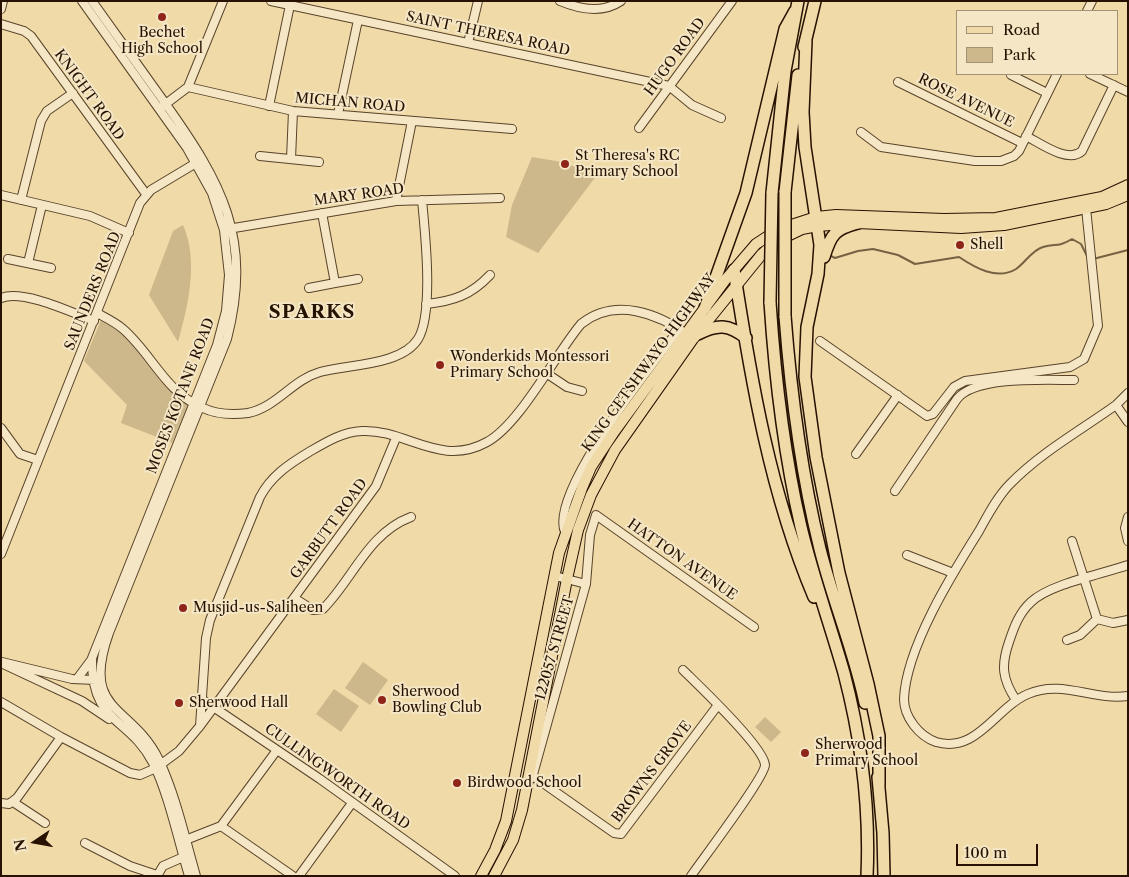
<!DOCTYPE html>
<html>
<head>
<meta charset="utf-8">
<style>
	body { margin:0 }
	#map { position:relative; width:1129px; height:877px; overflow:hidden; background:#efdaa8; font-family:"Libre Caslon Text",serif }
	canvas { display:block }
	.frame { position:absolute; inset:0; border:2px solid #271100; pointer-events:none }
	.legend { position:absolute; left:956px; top:10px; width:162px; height:65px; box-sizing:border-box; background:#f5e7c6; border:1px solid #a39177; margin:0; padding:6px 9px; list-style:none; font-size:15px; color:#271100 }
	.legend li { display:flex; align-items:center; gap:10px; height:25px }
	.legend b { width:25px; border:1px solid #a39177 }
	.north { position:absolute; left:10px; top:817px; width:50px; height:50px; -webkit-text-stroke:4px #f5e7c6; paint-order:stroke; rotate:258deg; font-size:14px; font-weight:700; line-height:20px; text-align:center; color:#271100 }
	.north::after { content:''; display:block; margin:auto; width:18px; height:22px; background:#271100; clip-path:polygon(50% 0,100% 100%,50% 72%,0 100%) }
	.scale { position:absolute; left:956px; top:844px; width:82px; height:22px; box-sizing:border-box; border:2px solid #271100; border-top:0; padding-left:6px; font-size:15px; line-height:18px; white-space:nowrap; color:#271100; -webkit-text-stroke:4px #f5e7c6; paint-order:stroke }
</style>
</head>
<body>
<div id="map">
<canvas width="1129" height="877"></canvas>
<div class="frame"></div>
<ul class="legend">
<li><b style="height:6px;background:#efdaa8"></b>Road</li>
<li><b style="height:14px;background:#cdb88b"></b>Park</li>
</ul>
<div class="north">N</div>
<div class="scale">100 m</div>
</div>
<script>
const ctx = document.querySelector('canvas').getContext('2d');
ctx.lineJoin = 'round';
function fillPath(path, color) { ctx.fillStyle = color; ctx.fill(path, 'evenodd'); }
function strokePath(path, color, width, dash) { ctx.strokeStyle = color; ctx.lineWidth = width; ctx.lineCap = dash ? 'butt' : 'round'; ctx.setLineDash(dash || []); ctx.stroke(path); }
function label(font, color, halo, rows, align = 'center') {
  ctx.font = font + ' "Libre Caslon Text",serif'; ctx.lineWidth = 4; ctx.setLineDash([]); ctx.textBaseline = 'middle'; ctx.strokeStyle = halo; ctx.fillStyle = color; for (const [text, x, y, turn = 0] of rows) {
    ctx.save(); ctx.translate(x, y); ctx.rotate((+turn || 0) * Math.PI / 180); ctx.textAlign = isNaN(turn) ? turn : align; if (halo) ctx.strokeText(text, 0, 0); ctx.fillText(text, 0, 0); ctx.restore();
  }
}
const green = new Path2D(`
	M532,157L562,162L597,175L538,253L506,237L512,205Z
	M183,225C199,261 188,306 178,342L149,295L173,231Z
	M101,320C139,339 152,384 189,404L172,443L121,423L127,405L84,361Z
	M363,662L388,680L370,705L345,688Z
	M334,689L359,706L341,732L316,714Z
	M765,717L781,732L771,742L755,727Z`);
const stream = new Path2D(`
	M829,255L835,258L858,251L873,249L898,255L915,264L959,257C974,267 997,281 1016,269C1025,263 1032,250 1043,247C1056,243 1057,248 1072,239L1081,244L1087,256
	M1093,259L1128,250`);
const minor = new Path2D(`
	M82,1L187,148L212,193L224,230L229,275L226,311L217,345L92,658C91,725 129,716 153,763C168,792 179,843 189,876
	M92,1C116,35 141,69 165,103C222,183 253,238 227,339L109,633C80,714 132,704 159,760C176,796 185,838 196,876
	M271,1L669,86L692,105L721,118
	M560,1C579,9 602,14 621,1
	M1,9L3,1
	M1087,11L1092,1
	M1,24L24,31L31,36L146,194
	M468,43L478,1
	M1090,74L1128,92
	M1011,75L1047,93
	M898,82L1022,143
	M188,87L293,111L512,129
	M163,106L188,87L223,1
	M269,106L290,5
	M338,114L358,20
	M639,128L732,1
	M861,132L881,147L975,161H1001L1014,156L1019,151L1057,74
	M1026,136C1040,143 1068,164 1082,151L1114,85
	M260,156L319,162
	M291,159L293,111
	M1,195L90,216L129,233
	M21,200L41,121L47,111L73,93
	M396,201L412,121
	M228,229L396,201L500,198
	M8,259L51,268
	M28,263L42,205
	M335,283L358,279
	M309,288L335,283L322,213
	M1,298C23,289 73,313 94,321
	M426,304C454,301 471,295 490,275
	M97,313C106,318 115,322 123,329C152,354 165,392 203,408C216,414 233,415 248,413C277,407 292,380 320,372C348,364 401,366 418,339C434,313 425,232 422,200
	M820,341L927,416L933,414L954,387L965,381L1070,367L1084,359L1098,326L1086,208
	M546,373L567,387L582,391
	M1128,393L1116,405C1081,430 1040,453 1010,484C997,497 988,515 979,531C952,574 906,648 904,699C904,717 919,736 936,742C977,754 995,708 1028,694C1062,679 1093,701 1128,696
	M1116,405L1128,422
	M1,428L20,454L38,460
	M856,454L898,395
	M895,491L957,399C975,376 1045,380 1074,380
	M1128,517L1125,528L1128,541
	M565,532C548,493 654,363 679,329
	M1072,541L1097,619L1113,623L1128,620
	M1,554L140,203L151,190L201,160
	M907,555L953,573
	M555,576L586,584
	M294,598L313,610L323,609C353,579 368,533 411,517
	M1067,640L1080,635L1097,619
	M2,662L72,679L96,680
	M1,663L82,701L109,719
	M683,670C698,685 764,747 765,765C765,777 702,860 691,876
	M77,679L92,659
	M203,700L320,779L455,876
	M1016,700C1002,679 1001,665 1009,642C1014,627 1019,613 1031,602C1050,584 1102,574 1128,565
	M1,702L61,737L130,773L140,775L156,768L179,751L200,726L206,638L210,620L260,497C271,476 289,464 309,452C326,442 342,432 362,431C406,429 440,468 487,442C520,424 555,355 581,324C615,297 658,313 689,336
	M200,726L376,486L396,438
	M533,776L614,833L621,834L718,705
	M532,778L586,584L590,535L596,515L754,627
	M13,802L45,823
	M1,803L9,804L17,798L61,737
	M221,826L293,876
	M183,841L221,826L277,750
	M85,843L130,866L157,875
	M157,876L163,866L188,855
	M299,876L352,803`);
const major = new Path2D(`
	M481,876L495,850L506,821L559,553L582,488L591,467L614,432L726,279L756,244L779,229L816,217L836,215L944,219L996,218L1102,197L1128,185
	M494,876L513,840L522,810L567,579L578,530L591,495L615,450L693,339L762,254L777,241L802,229L817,226L858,223L961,228L1004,225L1106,204L1128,195`);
const highway = new Path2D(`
	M806,41L803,112L805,147L820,245L818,274L807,327L805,377L816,457L839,573L868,684L879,736V785
	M804,47L815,1
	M785,192L798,75
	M772,193L785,71L798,1
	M824,257C831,234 835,229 858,223
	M734,270C751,380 770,493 814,597
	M770,302C775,378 784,454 801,527C813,577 830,624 844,673C861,738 870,809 867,876
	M705,308L746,193L785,29L795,11
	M785,316C791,395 801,472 820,549C833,601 854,650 865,703
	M698,334C717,324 729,324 746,338
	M878,777L883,833L884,876`);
const highwayBridge = new Path2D(`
	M785,192V316
	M770,302L772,193`);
const markers = [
	[162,17,5,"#8f2418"],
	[565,164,5,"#8f2418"],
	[960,245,5,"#8f2418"],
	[440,365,5,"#8f2418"],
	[183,608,5,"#8f2418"],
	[382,700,5,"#8f2418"],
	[179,703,5,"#8f2418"],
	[805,753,5,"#8f2418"],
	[457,783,5,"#8f2418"]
];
const poiNames = [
	["Bechet",162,33,"center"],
	["High School",162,49,"center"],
	["St Theresa's RC",575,156],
	["Primary School",575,172],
	["Shell",970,245],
	["Wonderkids Montessori",450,357],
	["Primary School",450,373],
	["Musjid-us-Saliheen",193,608],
	["Sherwood",392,692],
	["Bowling Club",392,708],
	["Sherwood Hall",189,703],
	["Sherwood",815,745],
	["Primary School",815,761],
	["Birdwood School",467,783]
];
const streetNames = [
	["SAINT THERESA ROAD",488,34,12],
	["HUGO ROAD",675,57,-54],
	["KNIGHT ROAD",89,95,54],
	["ROSE AVENUE",966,101,26],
	["MICHAN ROAD",350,103,5],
	["MARY ROAD",359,195,-8],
	["SAUNDERS ROAD",93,291,-68],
	["KING CETSHWAYO HIGHWAY",649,363,-54],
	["MOSES KOTANE ROAD",181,396,-69],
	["GARBUTT ROAD",329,529,-54],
	["HATTON AVENUE",682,560,35],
	["122057 STREET",555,648,-74],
	["BROWNS GROVE",652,772,-53],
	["CULLINGWORTH ROAD",337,777,35]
];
const districtNames = [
	["SPARKS",312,313]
];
fillPath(green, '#cdb88b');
strokePath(stream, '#766143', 2);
strokePath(minor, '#59432a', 10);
strokePath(major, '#271100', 12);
strokePath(highway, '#271100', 14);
strokePath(minor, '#f5e7c6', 8);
strokePath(major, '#efdaa8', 10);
strokePath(highway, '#efdaa8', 11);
strokePath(highwayBridge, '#271100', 14, []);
strokePath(highwayBridge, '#efdaa8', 11);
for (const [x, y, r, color] of markers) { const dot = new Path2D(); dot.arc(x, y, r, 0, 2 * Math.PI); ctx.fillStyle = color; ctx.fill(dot); strokePath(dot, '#f5e7c6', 2); }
label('14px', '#271100', '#f5e7c6', poiNames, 'left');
label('14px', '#271100', '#f5e7c6', streetNames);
ctx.letterSpacing = '1px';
label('bold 19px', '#271100', '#f5e7c6', districtNames);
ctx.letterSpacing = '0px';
</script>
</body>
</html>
